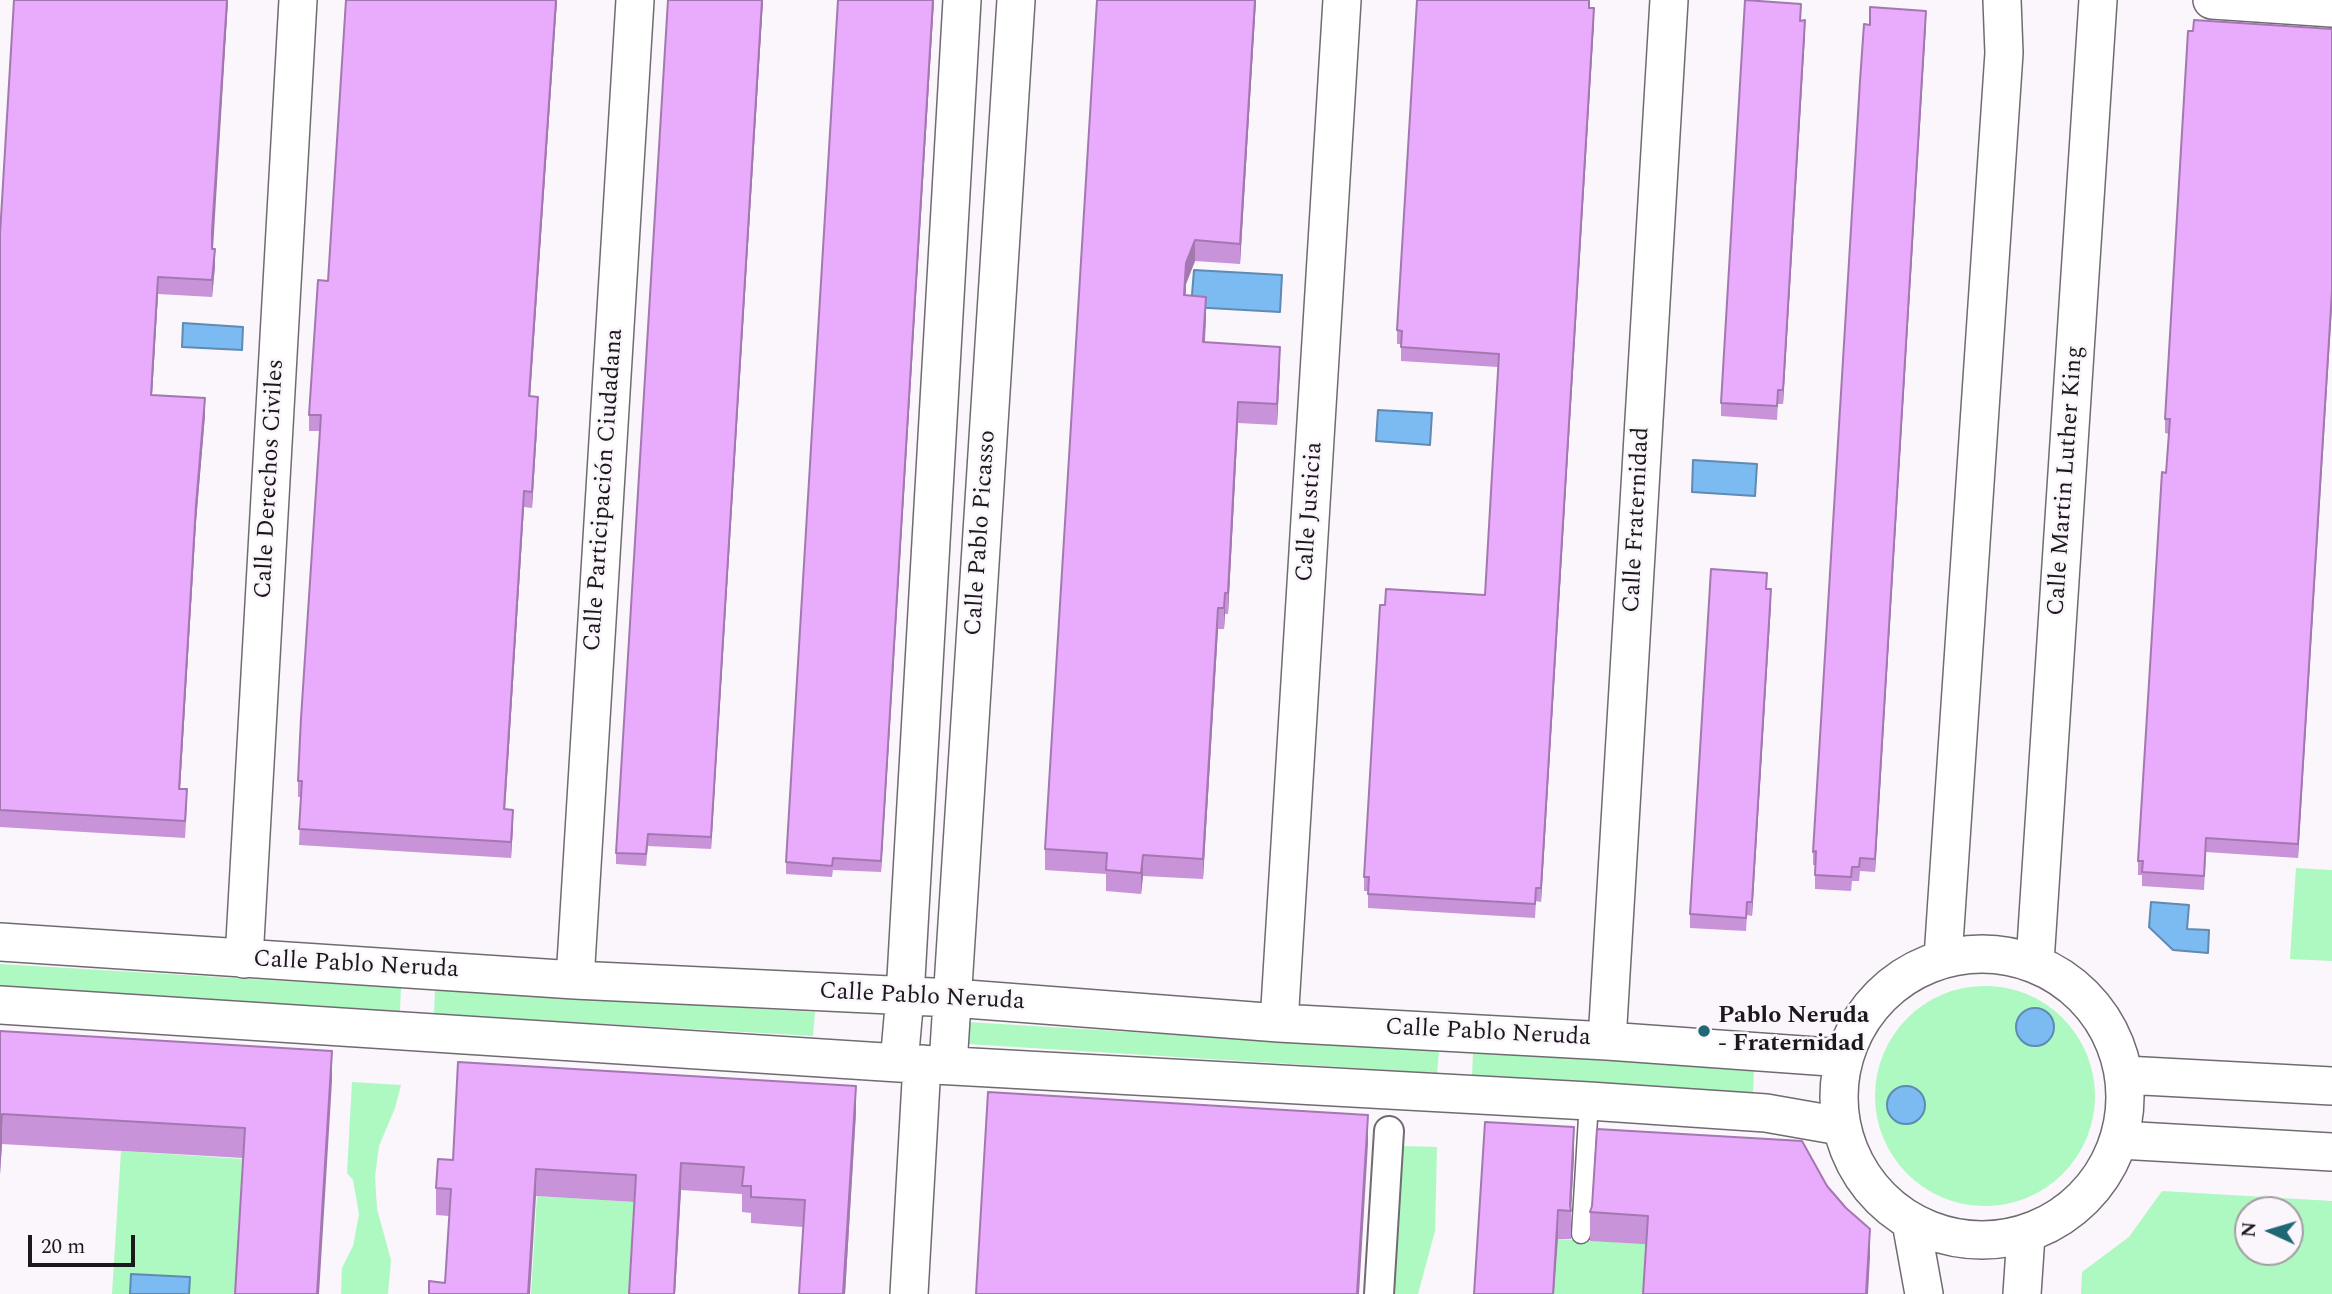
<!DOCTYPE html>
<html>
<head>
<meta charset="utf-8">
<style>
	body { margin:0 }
	#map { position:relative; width:2332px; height:1294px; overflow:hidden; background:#fbf5fc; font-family:Spectral,serif }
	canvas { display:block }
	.north { position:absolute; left:2234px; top:1196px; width:70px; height:70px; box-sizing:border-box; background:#fbf5fc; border:2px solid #a19da2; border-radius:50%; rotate:274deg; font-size:19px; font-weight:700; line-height:28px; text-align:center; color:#1b191b }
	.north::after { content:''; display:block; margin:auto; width:24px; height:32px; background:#1e6873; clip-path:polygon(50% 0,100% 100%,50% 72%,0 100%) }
	.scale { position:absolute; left:28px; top:1235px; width:107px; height:32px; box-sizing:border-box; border:4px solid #1b191b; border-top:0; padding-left:9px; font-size:21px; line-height:24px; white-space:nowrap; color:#1b191b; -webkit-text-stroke:5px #fbf5fc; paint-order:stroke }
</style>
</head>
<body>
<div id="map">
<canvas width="2332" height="1294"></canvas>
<div class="north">N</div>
<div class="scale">20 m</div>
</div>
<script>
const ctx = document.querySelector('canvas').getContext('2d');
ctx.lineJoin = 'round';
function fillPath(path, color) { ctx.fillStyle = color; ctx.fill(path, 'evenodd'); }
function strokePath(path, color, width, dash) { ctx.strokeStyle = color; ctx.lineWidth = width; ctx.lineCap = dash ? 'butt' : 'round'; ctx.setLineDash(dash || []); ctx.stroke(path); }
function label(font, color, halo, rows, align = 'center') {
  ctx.font = font + ' Spectral,serif'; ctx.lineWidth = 5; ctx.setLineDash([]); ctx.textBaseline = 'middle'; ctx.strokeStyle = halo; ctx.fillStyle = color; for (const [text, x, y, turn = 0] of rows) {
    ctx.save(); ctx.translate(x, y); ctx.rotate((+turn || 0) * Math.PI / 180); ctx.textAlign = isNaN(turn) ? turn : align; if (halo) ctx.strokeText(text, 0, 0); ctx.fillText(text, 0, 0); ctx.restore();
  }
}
const green = new Path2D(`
	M2296,868L2332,870V961L2290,959Z
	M0,964L401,988L400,1011L0,988Z
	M1875 1096a110 110 0 1 1 220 0a110 110 0 1 1-220 0Z
	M435,990L815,1012L813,1036L434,1014Z
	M968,1022L1439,1051L1437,1073L967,1044Z
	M1473,1053L1754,1069L1753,1093L1472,1077Z
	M352,1082L401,1085L395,1108L379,1146L375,1176L377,1209L391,1260L388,1294H341L342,1268L353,1246L359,1214L353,1180L347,1173Z
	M1401,1146L1437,1147L1435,1231L1418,1294H1382L1397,1221Z
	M121,1151L244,1159L236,1294H112Z
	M2162,1191L2332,1201V1294H2081L2082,1272L2129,1237ZM2248,1210H2290V1252H2248Z
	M537,1196L636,1202L631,1294H531Z
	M1558,1239L1648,1244L1645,1294H1554Z`);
const water = new Path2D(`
	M1194,270L1282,275L1280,312L1191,307Z
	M183,323L243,327L242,350L182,347Z
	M1378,410L1432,413L1430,445L1376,441Z
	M1693,460L1757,464L1755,496L1692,492Z
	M2151,902L2189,905L2187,929L2209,930L2208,953L2173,950L2149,927Z
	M2016 1027a19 19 0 1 1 38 0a19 19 0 1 1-38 0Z
	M1887 1105a19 19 0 1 1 38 0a19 19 0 1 1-38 0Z
	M131,1274L190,1277L189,1294H130Z`);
const service = new Path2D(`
	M1581,1234L1589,1101`);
const pedestrian = new Path2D(`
	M1379,1294L1389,1131`);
const minor = new Path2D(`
	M2212,0L2332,8
	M0,942L575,980L953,998L1279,1023L1607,1041L1844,1058
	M1839 1097a143 143 0 1 1 286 0a143 143 0 1 1-286 0Z
	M1943,958L2004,53L2002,0
	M244,959L298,0
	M2035,962L2098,0
	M575,980L635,0
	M0,1005L899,1063L1589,1101L1766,1113L1840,1126
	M1279,1023L1342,0
	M1607,1041L1669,0
	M899,1063L905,996L962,0
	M948,1065L1016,0
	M2125,1075L2332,1086
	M2120,1140L2332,1152
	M1911,1222L1924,1294
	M909,1294L922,1064
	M2022,1294L2026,1235`);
const wall = new Path2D(`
	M14,0H228L212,249L215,266L212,297L158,294L152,395L205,415L196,522L180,789L187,806L185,838L0,827V234Z
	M346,0H557L530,396L537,429L532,508L524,507L505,810L513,826L511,858L299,845L301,797H298V781L320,431H309V415L328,281Z
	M668,0H763L711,849L648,846L646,866L616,864V853Z
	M934,0L881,872L833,870L832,877L786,874V862Z
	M1097,0H1256L1240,264L1195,261L1186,284V295L1206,318L1205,342L1280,367L1277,425L1238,423L1228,614H1225L1224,629H1218L1203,879L1143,876L1141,894L1106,891V874L1045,870V849Z
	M1590,8L1594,22L1541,902L1536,901L1535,918L1368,908V891H1364V877L1385,605L1485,595L1498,367L1401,361V344H1397V330Z
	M1801,21L1805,34L1783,404H1778L1777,420L1721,416V403Z
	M1926,24L1875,872L1860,871L1859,881H1852L1851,891L1815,889V865H1813V852Z
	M2332,29L2298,858L2206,852L2204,890L2142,886V875H2138V861L2169,434L2165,433V419Z
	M1767,589L1771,603L1752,916L1747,915L1746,931L1690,928V914Z
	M0,1031L332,1081L243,1158L2,1144L0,1174Z
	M856,1112L845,1294H799L803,1227L751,1223V1213L742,1212V1194L681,1190L675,1294H629L635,1202L536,1196L445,1283L449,1216L436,1215V1188L453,1160Z
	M1574,1156L1571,1210V1239H1558L1474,1294Z
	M1827,1186L1870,1257L1590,1241V1212Z`);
const shadedWall = new Path2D(`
	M227,0H228L212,266V232Z
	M556,0H557L529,413V396Z
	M762,0H763L711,849V837Z
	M933,0H934L881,872V861Z
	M1255,0H1256L1240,264V244Z
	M1594,8V22L1541,902V888Z
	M1926,11V24L1875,872V859Z
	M1805,20V34L1783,404V390Z
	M1195,240V261L1186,284L1184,316V295L1186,263Z
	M215,249V266L212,297V280Z
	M158,277V294L151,412V395Z
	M2332,291V306L2298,858V844Z
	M1206,297V318L1203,363V342Z
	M1280,347V367L1277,425V404Z
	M538,397L537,429L532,508V492Z
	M205,398V415L196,522L179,806V789L196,505Z
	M1238,402V423L1228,614V593Z
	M524,491V507L504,826L516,602Z
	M1771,589V603L1752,916V902Z
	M1225,593V614L1224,629V608Z
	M1218,608V629L1203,879V859Z
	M513,810V826L511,858V842Z
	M1143,855V876L1141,894V873Z
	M332,1051V1081L319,1294H317Z
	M856,1086V1112L845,1294H843Z
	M2,1114V1144L0,1174V1144Z
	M1368,1115V1144L1359,1294H1357Z
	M1574,1127V1156L1571,1211H1570Z
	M681,1163V1190L675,1294H674Z
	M536,1169V1196L530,1294H528Z
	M1558,1210V1239L1554,1294H1553Z
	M1870,1229V1257L1868,1294H1866Z`);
const building = new Path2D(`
	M14,0H227L212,232V249H215L212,280L158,277L151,395L205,398L196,505L179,789H187L185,821L0,810V234Z
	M346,0H556L529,396L538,397L537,413L532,492L524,491L504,809L513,810L511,842L299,829L302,781H298L301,718L321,415H309L318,280L328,281Z
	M668,0H762L711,837L648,834L646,854L616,853Z
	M838,0H933L881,861L833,858L832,866L786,862Z
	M1097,0H1255L1240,244L1195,240L1186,263L1184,295L1206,297L1203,342L1280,347L1277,404L1238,402L1228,593H1225L1224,608H1218L1203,859L1143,855L1141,873L1106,870L1107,853L1045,849Z
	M1417,0H1589V8H1594L1541,888H1536L1535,904L1368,894L1369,877H1364L1380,605H1385L1386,589L1485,595L1499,354L1401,347L1402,331L1397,330Z
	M1745,0L1801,4L1800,21L1805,20L1783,390H1778L1777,406L1721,403Z
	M1870,7L1926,11L1875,859L1860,858L1859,867H1852L1851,877L1815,875L1816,851L1813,852L1860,81L1864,24L1870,25Z
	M2194,20L2332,29V291L2298,844L2206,838L2204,876L2142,872L2143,861H2138L2162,472L2166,473L2170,419H2165L2188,31H2193Z
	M1711,569L1767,573L1766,589H1771L1752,902H1747L1746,918L1690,914Z
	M0,1031L332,1051L317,1294H235L245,1128L2,1114L0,1144Z
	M458,1062L856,1086L843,1294H799L805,1200L751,1197V1186H742L744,1167L681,1163L674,1294H629L636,1175L536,1169L528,1294H429V1281L445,1283L451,1189L436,1188L438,1159L453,1160Z
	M988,1092L1368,1115L1357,1294H976Z
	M1485,1122L1574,1127L1570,1205L1571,1211L1558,1210L1553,1294H1474Z
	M1597,1129L1802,1141L1827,1186L1846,1208L1870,1229L1866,1294H1643L1648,1216L1590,1212L1592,1206Z`);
const markers = [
	[1704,1031,7,"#1e6873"]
];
const streetNames = [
	["Calle Derechos Civiles",271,479,-87],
	["Calle Martin Luther King",2067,481,-86],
	["Calle Participación Ciudadana",605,490,-86],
	["Calle Justicia",1311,512,-86],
	["Calle Fraternidad",1638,520,-87],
	["Calle Pablo Picasso",982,533,-86],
	["Calle Pablo Neruda",356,966,3],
	["Calle Pablo Neruda",922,998,3],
	["Calle Pablo Neruda",1488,1034,3]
];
const poiNames = [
	["Pablo Neruda",1718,1017],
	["- Fraternidad",1718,1045]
];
fillPath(green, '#aef8c1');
fillPath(water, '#7cbaf2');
strokePath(water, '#5f8ab2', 2);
strokePath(service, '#706b71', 21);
strokePath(pedestrian, '#706b71', 32);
strokePath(minor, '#706b71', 40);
strokePath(service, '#fff', 18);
strokePath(pedestrian, '#fff', 28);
strokePath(minor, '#fff', 37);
fillPath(wall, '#c893d9');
fillPath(shadedWall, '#a378b0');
fillPath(building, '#e9abfc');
strokePath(building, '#a378b0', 2);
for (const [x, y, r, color] of markers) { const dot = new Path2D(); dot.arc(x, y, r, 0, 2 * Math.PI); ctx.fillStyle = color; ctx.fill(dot); strokePath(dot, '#fbf5fc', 2.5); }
label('24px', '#1b191b', '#fbf5fc', streetNames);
label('bold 24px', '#1b191b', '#fbf5fc', poiNames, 'left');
</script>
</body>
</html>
